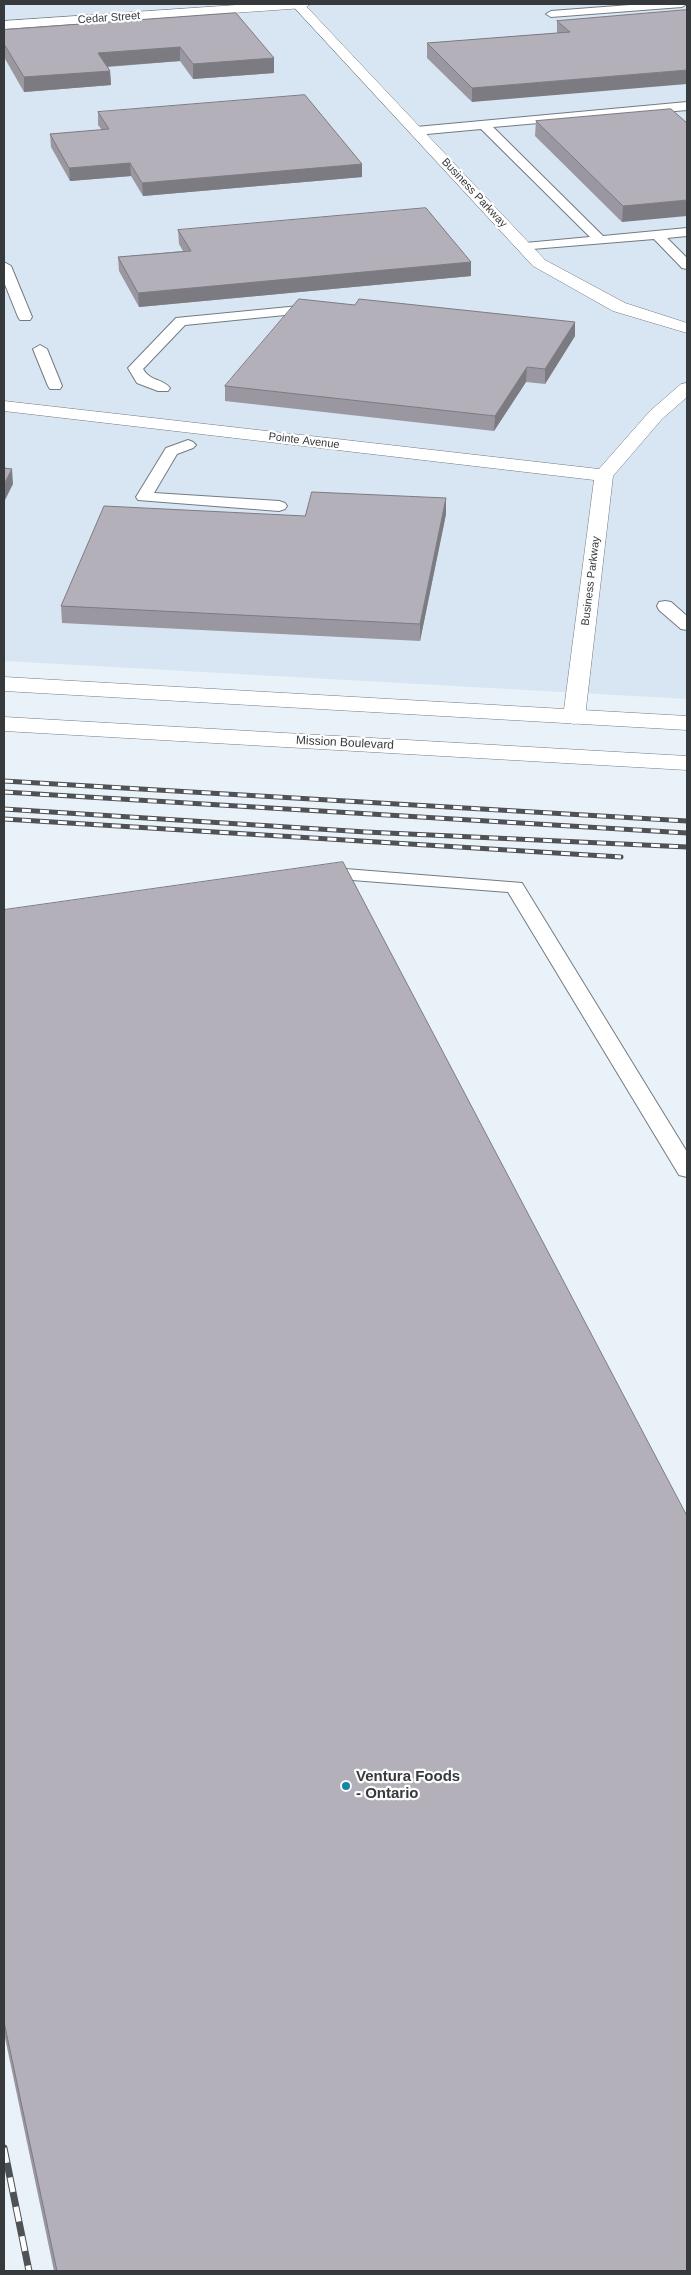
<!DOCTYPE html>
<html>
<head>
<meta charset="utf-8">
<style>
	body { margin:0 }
	#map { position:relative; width:691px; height:2275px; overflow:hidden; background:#e9f2f9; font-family:Helvetica,sans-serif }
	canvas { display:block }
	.frame { position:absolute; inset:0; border:5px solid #373a3d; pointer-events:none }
</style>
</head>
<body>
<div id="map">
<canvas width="691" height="2275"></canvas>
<div class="frame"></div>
</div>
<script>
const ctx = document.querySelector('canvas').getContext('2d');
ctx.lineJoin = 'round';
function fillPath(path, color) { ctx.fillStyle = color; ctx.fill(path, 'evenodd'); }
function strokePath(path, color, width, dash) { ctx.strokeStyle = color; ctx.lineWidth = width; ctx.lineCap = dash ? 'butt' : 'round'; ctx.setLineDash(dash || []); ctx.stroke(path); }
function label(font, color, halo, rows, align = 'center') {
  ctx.font = font + ' Helvetica,sans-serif'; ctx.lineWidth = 4.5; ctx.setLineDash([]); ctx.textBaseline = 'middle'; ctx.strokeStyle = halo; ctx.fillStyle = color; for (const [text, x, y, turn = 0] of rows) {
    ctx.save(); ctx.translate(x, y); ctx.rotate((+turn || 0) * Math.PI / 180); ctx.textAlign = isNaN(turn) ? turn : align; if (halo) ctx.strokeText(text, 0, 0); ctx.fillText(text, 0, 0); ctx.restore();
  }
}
const built = new Path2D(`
	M4,4H687V699L4,661Z`);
const lane = new Path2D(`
	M643,4H687L682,7L551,17L546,14L551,11Z
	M687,102V110L493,127L603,236L687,228V236L667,238L687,258V269L682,268L654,239L520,250L518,247L520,244L525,243L590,237L481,129L416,135L410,131L416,127Z
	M4,262L11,266L32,317L30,320H20L18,317L4,282Z
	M320,304L327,308L325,311L185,325L143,369C151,382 162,378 170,388L168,391H158L137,383L128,368L176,318Z
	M40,345L47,349L62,386L60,389H50L48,386L33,349Z
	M188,440L193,442L196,445L193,448L177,454L154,493L279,501L285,503L287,506L285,509L279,511L138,500L136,497L166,448Z
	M665,601L671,602L687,616V630L681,629L659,610L657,606L659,602Z
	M320,867L522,883L687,1152V1177L679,1175L676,1170L508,892L313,877L310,873L313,869Z`);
const street = new Path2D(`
	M291,4H304L545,260L625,303L687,323V333L613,311L533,266Z
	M687,383V397L662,419L613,476L585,717L582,722L574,724L566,722L563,717L594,480L4,411V401L599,469L650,411L681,384Z`);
const secondary = new Path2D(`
	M251,4H311L304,8L4,29V21Z`);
const primary = new Path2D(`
	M4,677L687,716V730L4,691Z
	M4,717L687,756V770L4,731Z`);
const railFar1 = new Path2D(`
	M4,781L687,821
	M4,792L687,833
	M4,809L366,832L687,847
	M4,819L621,857`);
const rail = new Path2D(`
	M4,2148L29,2271`);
const wall = new Path2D(`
	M687,10L472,102L427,58V43L557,33V21Z
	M236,13L274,73L193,79L180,61L108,67L110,71L111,85L24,92L4,57V30Z
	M671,109L622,222L535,136L536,121Z
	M98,112L362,177L143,196L131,176L70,181L51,147L50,134L102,130L98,125Z
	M178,230L471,262V276L139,307L119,271L118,257L183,251L179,244Z
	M575,336L545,384L526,382L494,431L225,401V386Z
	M446,498V514L420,641L62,623L61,606L305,516Z
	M4,910L687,2271H54L4,2033Z`);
const shadedWall = new Path2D(`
	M10,4H33L10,5Z
	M180,47V61L99,67L98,53Z
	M274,58V73L193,79V64Z
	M687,70V84L472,102V88Z
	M110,71L111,85L24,92V77Z
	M130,163L131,176L70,181L69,168Z
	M362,164V177L143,196L142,183Z
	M687,200V216L622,222L623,206Z
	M471,262V276L139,307L138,293Z
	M575,322V336L545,384V369Z
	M527,367L526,382L494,431L495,416Z
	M12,469L13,484L4,502V484Z
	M446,498V514L420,641V624Z`);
const building = new Path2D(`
	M687,10V70L472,88L427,43L570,32L557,21Z
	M236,13L274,58L193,64L180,47L98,53L110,71L24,77L4,44V30Z
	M305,95L362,164L142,183L130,163L69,168L50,134L109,129L98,112Z
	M671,109L687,123V200L623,206L536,121Z
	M426,208L471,262L138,293L118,257L191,251L178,230Z
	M299,299L355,305L359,299L575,322L545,369L527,367L495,416L225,386Z
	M4,468L12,469L4,484Z
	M312,492L446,498L420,624L61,606L104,506L305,516Z
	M343,862L687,1516V2271H57L4,2022V910Z`);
const markers = [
	[346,1786,5,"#1584ab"]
];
const farStreetnames = [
	["Cedar Street",109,18,-4],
	["Business Parkway",474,193,47],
	["Pointe Avenue",304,441,7],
	["Business Parkway",591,581,-83]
];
const streetNames = [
	["Mission Boulevard",345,743,3]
];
const nearPoinames = [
	["Ventura Foods",356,1777],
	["- Ontario",356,1794]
];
fillPath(built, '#d8e6f3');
strokePath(lane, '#737b82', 2);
strokePath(street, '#737b82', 1);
strokePath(secondary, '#737b82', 1);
strokePath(primary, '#737b82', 1);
fillPath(lane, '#fff');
fillPath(street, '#fff');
fillPath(secondary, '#fff');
fillPath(primary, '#fff');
strokePath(railFar1, '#4e5256', 5);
strokePath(rail, '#4e5256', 7);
strokePath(railFar1, '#fdfdfd', 3, [9]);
strokePath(rail, '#fdfdfd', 5, [15]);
fillPath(wall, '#9a97a0');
fillPath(shadedWall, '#7d7b82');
fillPath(building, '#b3b0ba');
strokePath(building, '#7d7b82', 1);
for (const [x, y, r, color] of markers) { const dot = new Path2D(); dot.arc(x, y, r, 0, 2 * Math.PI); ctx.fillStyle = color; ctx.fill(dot); strokePath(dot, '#fdfdfd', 2); }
label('11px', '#373a3d', '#fdfdfd', farStreetnames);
label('12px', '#373a3d', '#fdfdfd', streetNames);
label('bold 15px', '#373a3d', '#fdfdfd', nearPoinames, 'left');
</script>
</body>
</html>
